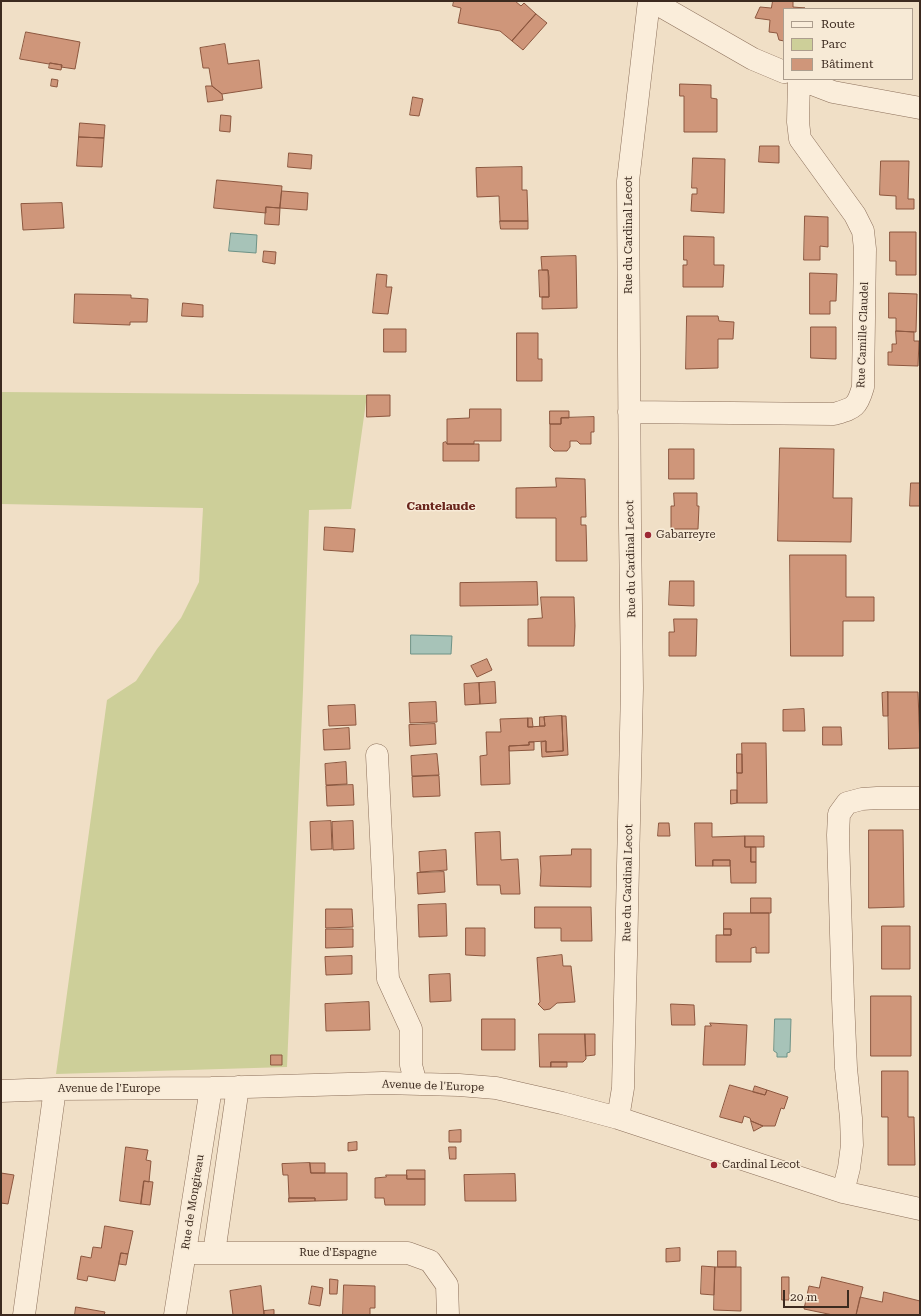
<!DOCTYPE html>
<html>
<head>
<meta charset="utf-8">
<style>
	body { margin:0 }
	#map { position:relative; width:921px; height:1316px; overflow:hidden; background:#f0dfc6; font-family:"Roboto Serif",serif }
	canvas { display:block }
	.frame { position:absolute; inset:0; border:2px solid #3c2a1f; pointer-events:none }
	.legend { position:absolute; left:783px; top:8px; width:130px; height:72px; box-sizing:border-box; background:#f7ead6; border:1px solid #ac9d8d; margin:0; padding:5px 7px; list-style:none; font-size:12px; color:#3c2a1f }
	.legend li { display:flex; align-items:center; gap:8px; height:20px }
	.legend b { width:20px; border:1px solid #ac9d8d }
	.scale { position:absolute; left:783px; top:1290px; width:66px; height:18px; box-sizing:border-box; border:2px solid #3c2a1f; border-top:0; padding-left:5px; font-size:12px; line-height:14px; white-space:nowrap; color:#3c2a1f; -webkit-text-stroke:3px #f7ead6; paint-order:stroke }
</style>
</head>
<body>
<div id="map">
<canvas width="921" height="1316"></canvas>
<div class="frame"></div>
<ul class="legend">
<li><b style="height:5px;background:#faedda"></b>Route</li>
<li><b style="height:11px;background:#cdcf99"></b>Parc</li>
<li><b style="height:11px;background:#cf967a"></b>Bâtiment</li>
</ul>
<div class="scale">20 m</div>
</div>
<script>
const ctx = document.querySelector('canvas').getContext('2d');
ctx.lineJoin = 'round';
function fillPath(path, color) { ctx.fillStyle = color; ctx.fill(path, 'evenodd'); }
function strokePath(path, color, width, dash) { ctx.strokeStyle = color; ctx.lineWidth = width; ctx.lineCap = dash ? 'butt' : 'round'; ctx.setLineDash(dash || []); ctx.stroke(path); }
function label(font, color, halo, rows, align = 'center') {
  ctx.font = font + ' "Roboto Serif",serif'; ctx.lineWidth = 3; ctx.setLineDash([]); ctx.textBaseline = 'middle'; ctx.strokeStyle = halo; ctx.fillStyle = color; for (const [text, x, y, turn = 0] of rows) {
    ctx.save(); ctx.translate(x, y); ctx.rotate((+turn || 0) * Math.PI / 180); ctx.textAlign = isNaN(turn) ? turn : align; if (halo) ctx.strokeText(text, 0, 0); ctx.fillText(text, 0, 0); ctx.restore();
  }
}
const green = new Path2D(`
	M1,392L367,395L351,509L309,510L303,690L287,1067L56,1074L107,700L136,681L157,649L181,618L199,582L203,508L1,504Z`);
const water = new Path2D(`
	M231,233L257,235L256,253L229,251Z
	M411,635L452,636L451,654H411Z
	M775,1019H791L790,1052L787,1053V1057H777V1053L774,1051Z`);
const building = new Path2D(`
	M454,1H515L521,6L524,3L536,14L512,41L500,31L458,23L461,8L453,6Z
	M773,1H793V7L805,8L784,9V41L779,40L777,33L769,32L770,20L755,18L760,7L771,8Z
	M536,14L547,23L523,50L512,41Z
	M26,32L80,42L75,69L61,67L62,65L50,63L49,64L20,59Z
	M225,44L228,64L259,60L262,88L222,94L212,86L209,68H203L200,48Z
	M50,63L62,65L61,70L49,68Z
	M52,79L58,80L57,87L51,86Z
	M680,84L711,85V98L717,99V132H684V96H680Z
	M206,86H212L222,94L223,100L208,102Z
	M413,97L423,99L419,116L410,115Z
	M221,115L231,116L230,132L220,131Z
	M80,123L105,125L104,138L79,137Z
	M79,137L104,138L102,167L77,166Z
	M760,146H779V163L759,162Z
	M289,153L312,155L311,169L288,167Z
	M693,158L725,159L724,213L691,211L692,194H697V188H692Z
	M881,161H909L908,199H914V209H896V196L880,195Z
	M522,167V190H527L528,221H500L499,196L477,197L476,168Z
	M217,180L282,186L280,208L266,207V213L214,208Z
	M282,191L308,193L307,210L280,208Z
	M62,203L64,228L23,230L21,204Z
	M266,207L280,208L279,225L265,224Z
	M805,216L828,217V247L820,246V260H804Z
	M500,221H528V229H501Z
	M890,232H916V275H896V261H890Z
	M684,236L714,237V265H724L723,287H683V265H687V260H684Z
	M264,251L276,252L275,264L263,262Z
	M576,256L577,308L542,309V297H549V277L548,270H542L541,257Z
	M539,270H548L549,297H540Z
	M810,273L837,274L836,301H830V314H810Z
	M377,274L387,275L386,287H392L388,314L373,313Z
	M889,293L917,294L916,332L896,331V318H889Z
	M75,294L131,295V298L148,299L147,322H130V325L74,323Z
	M183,303L203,305V317L182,316Z
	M687,316H718L719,321L734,322L733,339H718V368L686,369Z
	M811,327H836V359L811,358Z
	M384,329H406V352H384Z
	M896,331L914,332V341H919L918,366L888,365V352H892V344H896Z
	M517,333H538V359H542V381H517Z
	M367,395H390V416L367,417Z
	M470,409H501V441H474V444H447V419L469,418Z
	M550,411H569V418H561V424H550Z
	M594,417V432H591V444H580L577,441H570V447L567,451H554L550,447V424H561V418Z
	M446,442L447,444H479V461H443V443Z
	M780,448L834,449L833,498H852L851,542L778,541Z
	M669,449H694V479H669Z
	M556,478L585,479L586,517H581V525H586L587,561H556V518H516V488L556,487Z
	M911,483H920V506H910Z
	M674,493H697V506H699L698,529H671V506H674Z
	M325,527L355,529L353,552L324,550Z
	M790,555H846V597H874V621H843V656H791Z
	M670,581H694V606L669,605Z
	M537,582L538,605L460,606V583Z
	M541,597H574L575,626L574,646H528V619L542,618Z
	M674,619H697L696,656H669V632H674Z
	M487,659L492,670L477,677L471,666Z
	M495,682L496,703L480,704L479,683Z
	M479,683L480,704L465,705L464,684Z
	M888,692H918L920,748L889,749Z
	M888,692V716H883L882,693Z
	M436,702L437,722L410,723L409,703Z
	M355,705L356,725L329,726L328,706Z
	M804,709L805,731H783V710Z
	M562,716H566L568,755L542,757L541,742L546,741V752L563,751Z
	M562,716L563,751L546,752V741L529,742V745L509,746L510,784L481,785L480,756L487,755L486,732H501L500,719L528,718V727L545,726L544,717Z
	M540,717H544L545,726H540Z
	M528,718H532L533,727H528Z
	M435,724L436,744L410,746L409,725Z
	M823,727H841L842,745H823Z
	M349,728L350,749L324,750L323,730Z
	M529,742H534V750L509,751V746L529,745Z
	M742,743H766L767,803H737V773H742Z
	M437,754L439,775L412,776L411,756Z
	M737,754H742V773H737Z
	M346,762L347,784L326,785L325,764Z
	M439,776L440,796L413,797L412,777Z
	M353,785L354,805L327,806L326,786Z
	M731,790H737V803L731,804Z
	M331,821L332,849L311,850L310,822Z
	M353,821L354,849L333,850L332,822Z
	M659,823H669L670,836H658Z
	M695,823H712V837L745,836V847H751V862H756V883H731L730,860H713V866H696Z
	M869,830H903L904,907L869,908Z
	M500,832L501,860L518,859L520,894H501L500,885H477L475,833Z
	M745,836H764V847H745Z
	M751,847H756V862H751Z
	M572,849H591V887L540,886L541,871L540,856L571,855Z
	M446,850L447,870L420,872L419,852Z
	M713,860H730V866H713Z
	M444,872L445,892L418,894L417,873Z
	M751,898H771V913H751Z
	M446,904L447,936L419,937L418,905Z
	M535,907H591L592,941H561V928H535Z
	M326,909H352L353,927L326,928Z
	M724,913H769V953H756V947L751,948V962H716V935H731V929H724Z
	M882,926H910V969H882Z
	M466,928H485V956L466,955Z
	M326,929H353V947L326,948Z
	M724,929H731V935H724Z
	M562,955L563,966H571L575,1002L557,1003L550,1009L544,1010L538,1004L540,1002L537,958Z
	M352,956V974L326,975L325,957Z
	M450,974L451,1001L430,1002L429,975Z
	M871,996H911V1056H871Z
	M369,1002L370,1030L326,1031L325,1004Z
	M671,1004L694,1005L695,1025H672Z
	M482,1019H515V1050H482Z
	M710,1023L747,1025L745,1065H703L705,1026H711Z
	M539,1034H585L586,1059L583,1062H551V1067H540Z
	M585,1034H595V1055L586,1056Z
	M271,1055H282V1065H271Z
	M551,1062H567V1067H551Z
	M882,1071H908V1117H914L915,1165H888V1117H882Z
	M730,1085L765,1095L767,1090L788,1097L784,1109L781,1108L775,1126H763L751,1121L750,1118L744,1116L742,1123L720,1117Z
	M755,1086L767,1090L765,1095L753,1092Z
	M751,1121L763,1126L754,1131Z
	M461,1130V1142H449V1131Z
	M357,1142V1150L348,1151V1143Z
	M126,1147L148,1150L146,1160L151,1161L149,1182L144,1181L141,1204L120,1201Z
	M449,1147H456V1159H450Z
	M310,1163L311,1173H347V1200L315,1201V1198H289L288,1175H283L282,1164Z
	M310,1163H325V1173H311Z
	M407,1170H425V1179H407Z
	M1,1173L14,1175L8,1204L1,1203Z
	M515,1174L516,1201H465L464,1175Z
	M386,1175H407V1179H425V1205H385L384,1198H375V1178L386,1177Z
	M144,1181L153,1182L150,1205L141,1204Z
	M289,1198H315V1201L289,1202Z
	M105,1226L133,1231L128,1254L121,1253L115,1281L88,1276L87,1281L77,1279L81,1256L91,1258L93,1247L101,1248Z
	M680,1248V1261L666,1262V1249Z
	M718,1251H736V1267H718Z
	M121,1253L128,1254L126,1265L119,1264Z
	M702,1266L715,1267L714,1295L701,1294Z
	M715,1267H741V1311L714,1310Z
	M782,1277H789V1300H782Z
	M822,1277L863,1287L856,1315H833L804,1309L809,1286L819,1288Z
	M330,1279L338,1280L337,1294H330Z
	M344,1285L375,1286V1308H370V1315H343Z
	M261,1286L264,1315H233L230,1291Z
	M312,1286L323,1288L320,1306L309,1304Z
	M884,1292L920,1301V1315H856L860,1297L882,1302Z
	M76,1307L105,1312L104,1315H75Z
	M274,1310V1315H264V1311Z`);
const minor = new Path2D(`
	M652,1L753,59L784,72
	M629,412L834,414C854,408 857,408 863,387L865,249L863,231L855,215L800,139L798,122L799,79L833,92L920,108
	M377,755L388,979L411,1029V1065L416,1084
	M1,1091L55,1089L211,1088L383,1083L459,1085L496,1088L562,1103L618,1118L843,1192L920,1209
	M618,1118L623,1088L632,688L630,524L628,181L649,1
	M843,1192L849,1168L852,1145L851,1118L846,1068L843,999L838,835L839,814L847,803L862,799L877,798H920
	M185,1253H408L430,1261L447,1285L448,1315
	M214,1253L238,1087
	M24,1315L55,1089
	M175,1315L211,1088`);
const markers = [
	[648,535,4,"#9d2834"],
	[714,1165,4,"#9d2834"]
];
const streetNames = [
	["Rue du Cardinal Lecot",629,235,-90],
	["Rue Camille Claudel",863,335,-88],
	["Rue du Cardinal Lecot",631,559,-91],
	["Rue du Cardinal Lecot",628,883,-89],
	["Avenue de l'Europe",433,1086,2],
	["Avenue de l'Europe",109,1089],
	["Rue de Mongireau",193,1202,-81],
	["Rue d'Espagne",338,1253]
];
const poiNames = [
	["Gabarreyre",656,535],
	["Cardinal Lecot",722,1165]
];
const neighbourhoodNames = [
	["Cantelaude",441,506]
];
fillPath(green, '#cdcf99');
fillPath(water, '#a7c3b8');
strokePath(water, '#6d9286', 1);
fillPath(building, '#cf967a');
strokePath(building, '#8c573f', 1);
strokePath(minor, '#8c705b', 23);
strokePath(minor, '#faedda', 22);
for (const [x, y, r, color] of markers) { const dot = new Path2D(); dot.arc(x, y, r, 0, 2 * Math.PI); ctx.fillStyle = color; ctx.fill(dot); strokePath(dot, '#f7ead6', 1.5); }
label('11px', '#3c2a1f', '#f7ead6', streetNames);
label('11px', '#3c2a1f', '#f7ead6', poiNames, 'left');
label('bold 12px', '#6a261d', '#f7ead6', neighbourhoodNames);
</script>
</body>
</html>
